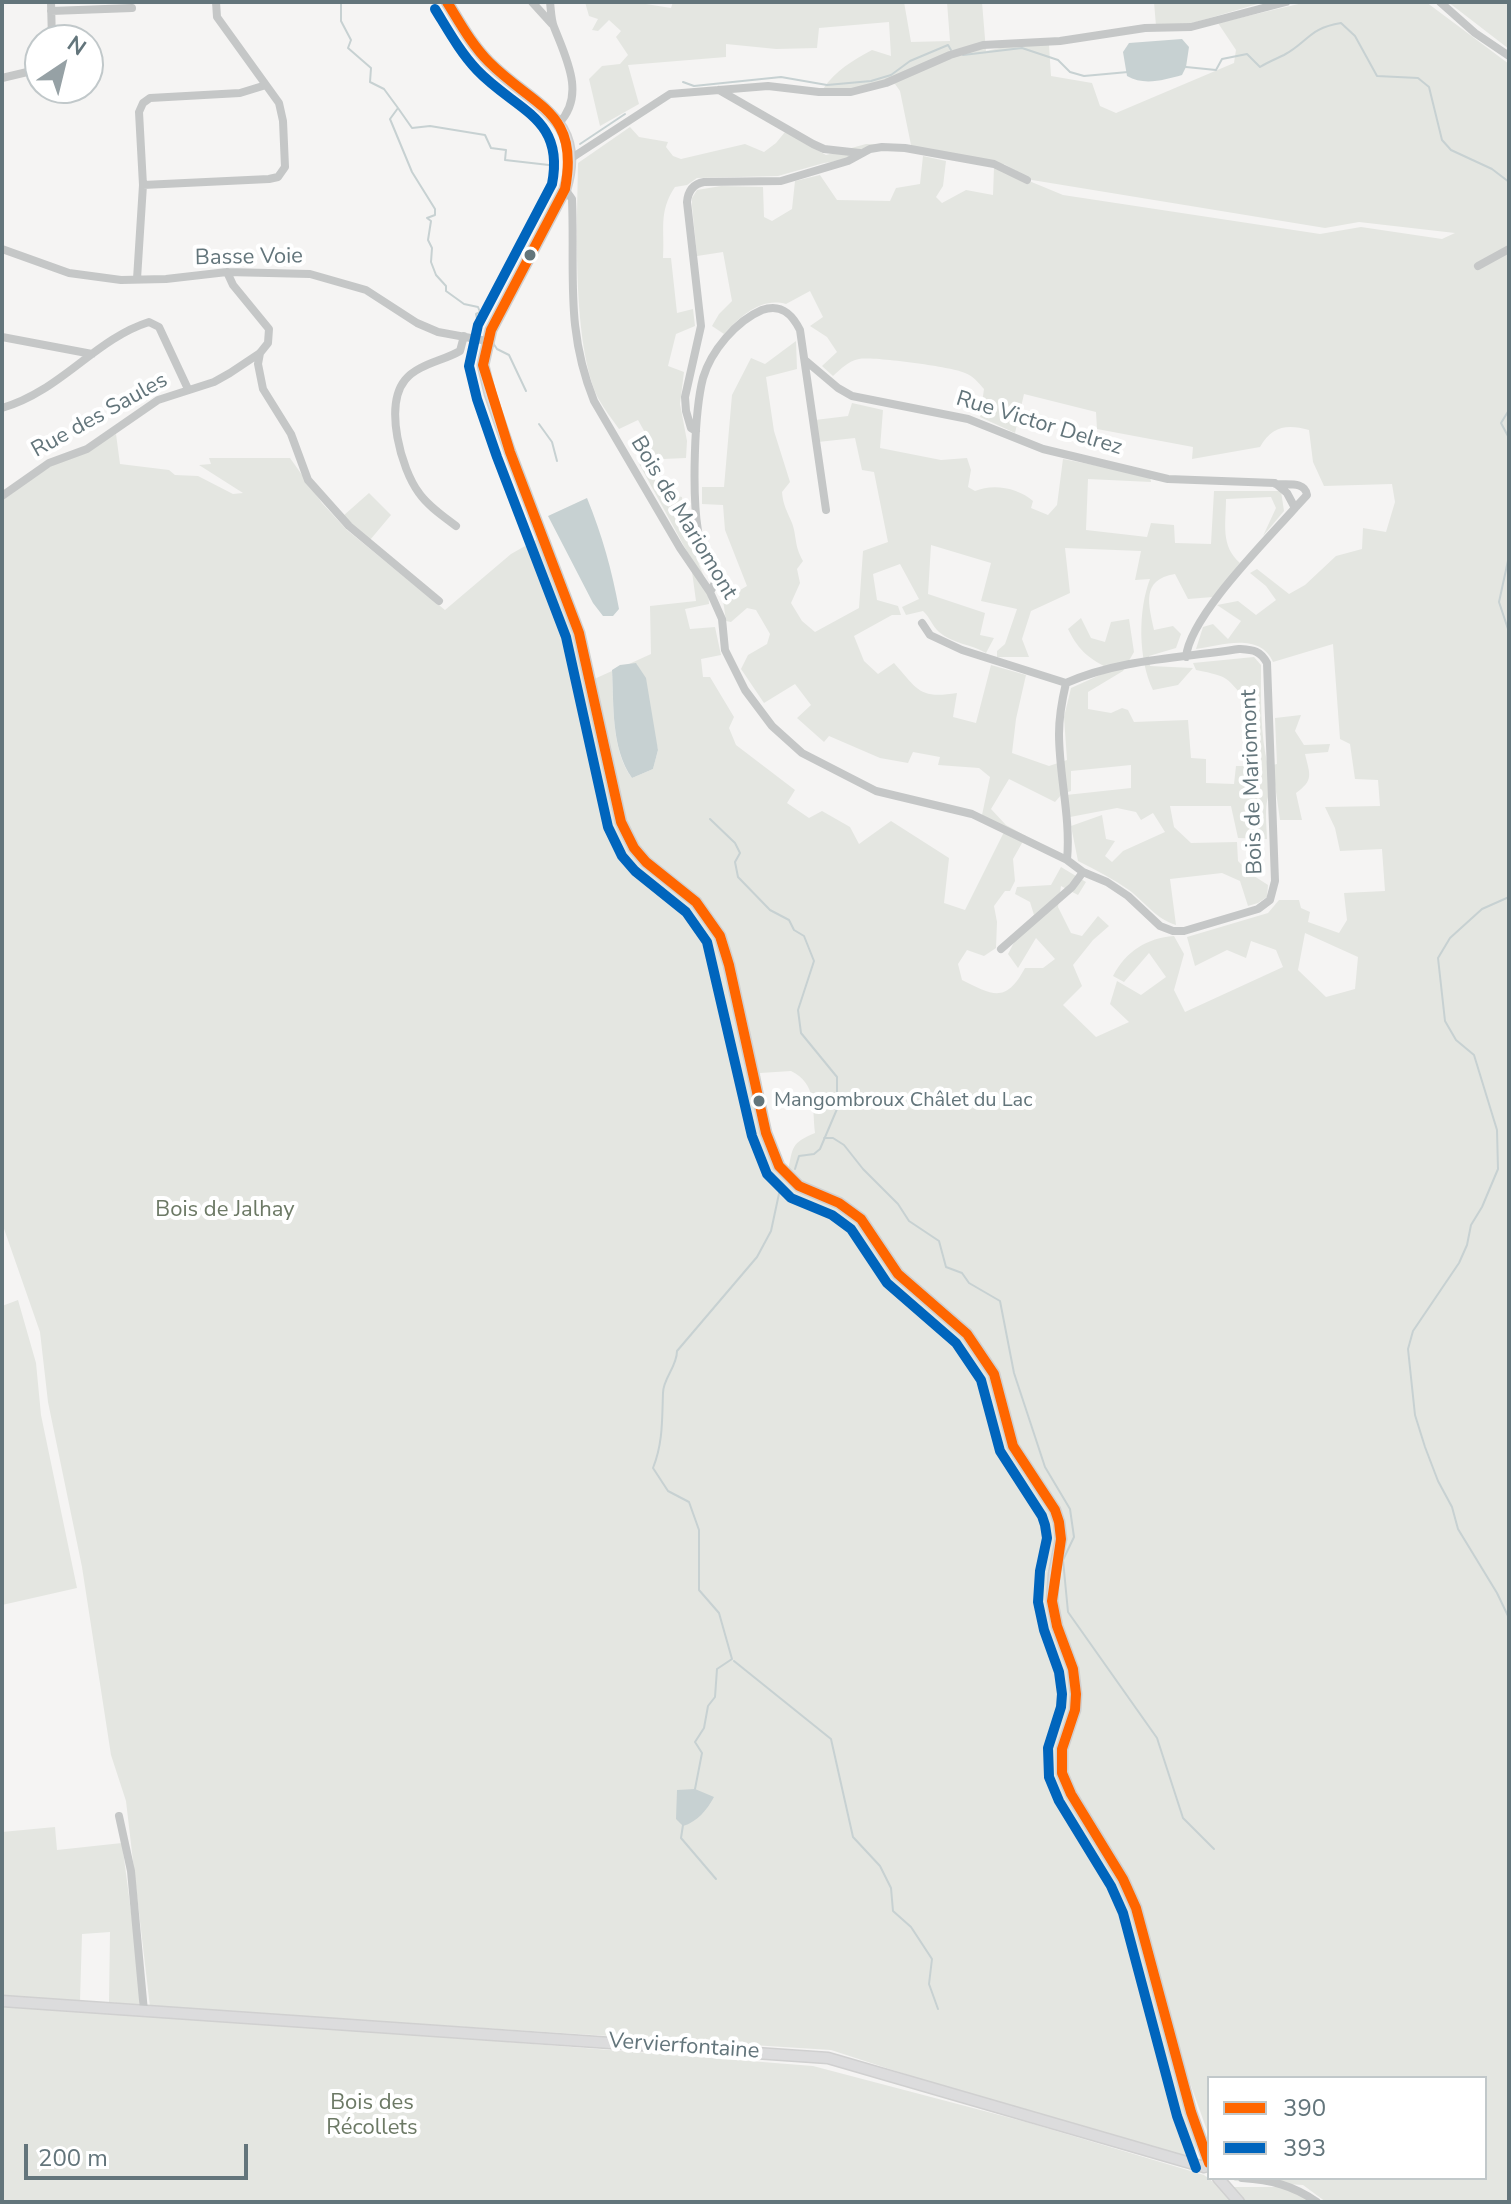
<!DOCTYPE html>
<html>
<head>
<meta charset="utf-8">
<style>
	body { margin:0 }
	#map { position:relative; width:1511px; height:2204px; overflow:hidden; background:#f5f4f3; font-family:"Nunito Sans",sans-serif }
	canvas { display:block }
	.frame { position:absolute; inset:0; border:4px solid #63757b; pointer-events:none }
	.legend { position:absolute; left:1207px; top:2076px; width:280px; height:104px; box-sizing:border-box; background:#fff; border:2px solid #c1c8ca; margin:0; padding:10px 14px; list-style:none; font-size:24px; color:#63757b }
	.legend li { display:flex; align-items:center; gap:16px; height:40px }
	.legend b { width:40px; border:2px solid #c1c8ca }
	.north { position:absolute; left:24px; top:24px; width:80px; height:80px; box-sizing:border-box; background:#fff; border:2px solid #c1c8ca; border-radius:50%; rotate:35deg; font-size:22px; font-weight:700; line-height:32px; text-align:center; color:#63757b }
	.north::after { content:''; display:block; margin:auto; width:28px; height:36px; background:#96a1a5; clip-path:polygon(50% 0,100% 100%,50% 72%,0 100%) }
	.scale { position:absolute; left:24px; top:2144px; width:224px; height:36px; box-sizing:border-box; border:4px solid #63757b; border-top:0; padding-left:10px; font-size:24px; line-height:28px; white-space:nowrap; color:#63757b; -webkit-text-stroke:6px #fff; paint-order:stroke }
</style>
</head>
<body>
<div id="map">
<canvas width="1511" height="2204"></canvas>
<div class="frame"></div>
<ul class="legend">
<li><b style="height:10px;background:#f60"></b>390</li>
<li><b style="height:10px;background:#0065bd"></b>393</li>
</ul>
<div class="north">N</div>
<div class="scale">200 m</div>
</div>
<script>
const ctx = document.querySelector('canvas').getContext('2d');
ctx.lineJoin = 'round';
function fillPath(path, color) { ctx.fillStyle = color; ctx.fill(path, 'evenodd'); }
function strokePath(path, color, width, dash) { ctx.strokeStyle = color; ctx.lineWidth = width; ctx.lineCap = dash ? 'butt' : 'round'; ctx.setLineDash(dash || []); ctx.stroke(path); }
function label(font, color, halo, rows, align = 'center') {
  ctx.font = font + ' "Nunito Sans",sans-serif'; ctx.lineWidth = 8; ctx.setLineDash([]); ctx.textBaseline = 'middle'; ctx.strokeStyle = halo; ctx.fillStyle = color; for (const [text, x, y, turn = 0] of rows) {
    ctx.save(); ctx.translate(x, y); ctx.rotate((+turn || 0) * Math.PI / 180); ctx.textAlign = isNaN(turn) ? turn : align; if (halo) ctx.strokeText(text, 0, 0); ctx.fillText(text, 0, 0); ctx.restore();
  }
}
const green = new Path2D(`
	M585,2H646V4L671,8L673,2H904L911,42L950,41L947,2H982L986,51L1018,44L1049,45L1051,76L1092,83L1100,106L1116,113L1234,63L1236,50L1218,23L1307,2H1426L1509,64V2202H1326L1303,2185L1235,2181L1231,2178H1485V2078H1209V2136L1142,1949L1197,2144L1195,2153L1187,2156L945,2087L831,2050L150,2007L126,1801L111,1755L82,1567L48,1402L40,1332L2,1223V500L51,466L116,434L120,464L169,470L175,475L198,476L233,494L243,493L199,465L211,464L209,458H290L322,503L347,530L445,610L511,554L541,537L592,680L612,671C614,705 611,750 632,778L653,769L658,750L637,664H629L651,654L650,606L696,601L690,557L637,460L652,445L638,420L619,429C612,419 604,409 598,398C572,343 577,225 578,163L630,127L639,137L668,142L666,147L673,156L681,159L745,144L764,152L776,143L785,132L826,155L866,144L911,145L900,91L895,84L849,92L823,89C836,70 852,61 872,50L891,56L889,22L819,28L817,48L776,49L726,44V57L628,65L639,104L600,126L589,79L602,66L620,64L628,55L616,37L621,31L609,20L598,31L592,30L598,19L589,16ZM874,149L918,152L994,167L993,195L966,190L942,203L936,197L943,186L946,161L923,156L920,184L896,188L890,201L837,200L820,175L795,181L792,209L772,221L764,217L763,187L721,186L697,190L692,198V206L697,256L723,252L732,301L719,314L712,326L724,334C741,316 761,297 786,304L810,291L823,317L810,326L827,337L837,352L822,366L833,376C841,369 848,361 859,359C871,356 954,367 965,373C973,376 978,382 984,389L980,417L1015,433L1024,394L1096,412L1097,429L1193,447L1192,459L1260,447C1272,426 1287,424 1309,430L1313,462L1324,486L1392,484L1395,502L1386,532L1363,528L1362,549L1336,556L1305,585L1289,594L1257,569L1250,573L1266,586L1276,600L1256,615L1238,601L1217,605L1241,621L1228,639L1213,624L1203,627L1196,649C1222,645 1260,632 1273,662L1333,644L1340,739L1350,744L1355,779L1378,780L1380,806L1325,807L1335,828L1340,851L1382,849L1385,891L1344,893L1347,920L1339,933L1308,922L1310,912L1301,908L1299,900H1279L1268,913L1187,937L1195,966L1227,950L1246,958L1251,941L1276,950L1283,967L1185,1012L1174,990L1184,954L1174,936C1147,938 1126,951 1113,976L1124,982L1149,953L1166,977L1141,995L1117,981L1110,1004L1129,1022L1096,1037L1063,1005L1082,986L1073,965L1093,940L1109,926L1098,916L1082,936L1071,933L1058,907L1061,886L1078,895L1086,882L1061,867L1051,885L1017,887L1015,894L1030,902L1034,915L1023,925L1008,954L1018,968L1036,938L1055,959L1043,968H1025C1006,1003 994,996 962,980L958,964L967,950L984,956L996,948L997,922L994,906L1005,891H1010L1015,881L1013,859L1026,836L1006,825L991,809L1009,779L1055,802L1062,794L1071,791V771L1131,765V788L1066,795L1070,817L1117,808L1136,812L1141,820L1153,813L1165,832L1123,851L1112,862L1105,856L1115,841L1106,839L1102,815L1071,826L1078,861C1096,870 1113,879 1129,890C1145,902 1156,919 1176,925L1170,879L1222,873L1240,881L1248,906L1258,903L1267,897L1268,885L1251,874L1238,861L1237,842L1191,843L1174,827L1170,806H1231L1238,838L1267,839C1267,821 1262,798 1275,785L1280,820H1302L1296,793C1314,780 1310,775 1305,754L1328,752L1330,744L1304,745L1295,731L1301,715L1275,718L1277,764L1268,766C1260,734 1261,699 1261,665L1254,657L1193,663L1196,670C1231,677 1225,677 1248,702L1246,734L1252,739L1250,766H1236L1234,784L1206,783V759L1191,758L1188,720L1134,722L1128,710L1122,708L1111,713L1088,709V692L1123,671L1134,652L1129,619L1111,622L1105,642L1091,638L1081,618L1068,629C1080,653 1089,658 1111,670L1071,688L1064,717L1067,760L1049,766L1012,753L1016,719L1026,675L991,665L976,723L953,717L957,693C919,699 918,690 894,663L878,674L864,661L854,636L892,615H901L898,606L877,600L873,574L900,564L919,599L902,607L906,615L923,611C930,617 932,626 939,632C953,644 971,644 986,653L994,638L980,635L985,613L928,594L931,545L991,563L981,601L1017,609L1005,644L997,651V657H1029L1022,639L1031,611L1070,593L1065,548L1141,551L1135,580L1150,579C1138,610 1138,659 1153,690L1178,685L1193,668L1150,666L1149,656L1176,648L1181,634L1173,626L1154,630C1149,605 1140,580 1175,574L1188,599L1213,597L1240,563C1220,546 1226,523 1226,499L1271,497L1276,508L1263,536L1284,511L1281,491H1214L1211,544L1175,543L1174,525L1151,523L1147,537L1086,530L1088,479L1151,482L1150,476L1063,459L1057,505L1048,515L1031,508L1033,501C1019,488 993,483 975,491L968,487L971,470L967,458L941,460L880,448L883,410L852,403L848,416L815,420L818,442L855,438L862,470L874,472L888,542L863,551L859,608L815,632L802,621L791,603L800,583L797,569L803,561C794,545 797,537 792,523C787,511 783,505 782,492L790,482L774,431L766,377L797,369L796,341L765,364L751,358L732,395L724,487H702V504L723,505L725,530L747,586L723,600L726,621L731,622L747,608L756,610L770,634L767,644L748,655L741,669L764,703L795,684L811,705L797,718L824,742L829,736L880,758L908,763L913,752L940,757L938,765L979,768L990,777L982,815L1006,828L965,910L944,903L949,858L891,821L859,844L850,827L822,811L809,818L787,803L795,790L736,745L729,728L734,717L710,677H703L701,659L721,655L715,627L690,629L685,609L709,604L708,587L693,549V539L683,512L682,497L668,494L662,495L652,473L663,459L686,458L687,441L680,404L684,372L668,366L676,334L695,326L693,309L677,313L671,258H663C665,230 658,212 675,187L687,185L697,178L778,176L824,163L854,159ZM1004,164L1032,180L1325,228L1359,222L1455,233L1442,239L1361,227L1320,234L1063,195L1005,171ZM1305,933L1358,957L1355,989L1326,997L1298,970ZM791,1071C817,1084 812,1106 815,1133C791,1143 793,1147 788,1171C768,1143 766,1107 760,1073Z
	M1154,2H1264L1193,23L1156,26Z
	M1448,2H1509V49Z
	M369,493L391,515L370,540L343,516Z
	M18,1300L36,1363L41,1415L77,1588L2,1605V1306Z
	M55,1827L57,1850L122,1843L140,1981L139,2006L109,2002L110,1932L82,1934L80,2001L2,1995V1832Z
	M2,2007L343,2029L813,2066L1026,2122L1204,2175L1220,2187L1233,2202H2Z
	M1233,2187H1286L1313,2202H1247Z`);
const water = new Path2D(`
	M1182,39L1189,47L1186,67L1182,75C1164,80 1144,86 1127,76L1123,52L1129,43Z
	M587,498C602,535 612,570 619,609L613,616H603L593,603L548,516Z
	M636,663L646,678L658,750L653,769L632,778C611,748 614,706 612,670L620,665Z
	M695,1789L714,1797C707,1810 697,1822 683,1826L676,1819L677,1790Z`);
const stream = new Path2D(`
	M341,2V21L351,40L348,48L371,68L370,82L384,89L398,108L390,119L412,172L435,209V215L427,218L431,221L428,240L432,248L431,262L436,275L446,286V291L464,304L478,307L480,312L476,314L480,332
	M963,55L1022,48L1058,60L1070,72L1084,76L1128,72
	M1186,67L1216,70L1222,59L1247,54L1260,67C1268,62 1276,59 1284,55C1308,42 1309,28 1341,23L1355,36L1377,76L1418,78L1429,87L1442,140L1451,150L1492,169L1509,182
	M683,82L694,86L781,77L827,85L871,81L891,75L910,61L948,45L951,50
	M398,108L412,128L430,126L485,135L491,148L506,150L505,160L549,165
	M580,144L625,114
	M493,343L497,349L509,355L526,391
	M1509,410L1501,423L1509,438
	M539,424L552,442L557,461
	M1509,556L1499,602L1509,632
	M710,819L735,843L740,853L735,862L738,877L770,910L789,920L794,930L804,936L814,961L798,1010L801,1033L837,1077V1109L820,1149L814,1154L799,1156L795,1169
	M1509,897L1482,909L1450,938L1438,958L1445,1021L1456,1040L1474,1055L1497,1130L1498,1169L1482,1207L1471,1225L1467,1245L1459,1263L1413,1331L1408,1349L1415,1415L1425,1447L1438,1481L1452,1507L1458,1529L1497,1593L1509,1618
	M824,1138H833L844,1145L863,1169L898,1204L909,1221L939,1241L946,1267L962,1273L969,1283L1000,1301L1014,1373L1045,1467L1070,1509L1074,1537L1063,1560L1068,1612L1157,1738L1183,1818L1214,1849
	M734,1661L831,1739L853,1837L880,1866L891,1888L893,1911L911,1927L932,1959L929,1984L938,2009
	M695,1789L702,1753L695,1742L704,1728L708,1706L715,1697L717,1669L732,1659L719,1613L699,1590V1530L689,1502L668,1491L653,1468C663,1443 662,1420 663,1393C663,1378 677,1367 677,1351L757,1257L771,1231L780,1189
	M683,1825L681,1838L716,1879`);
const minor = new Path2D(`
	M51,2L52,40
	M532,2L552,24
	M550,2C551,10 551,20 554,27C566,58 586,95 559,123
	M1440,2L1475,33L1509,56
	M51,11L132,8
	M2,78L40,69
	M719,90L813,144L824,149L860,153
	M570,159L670,94L768,86L819,92H851L886,83L950,55L983,45L1060,41L1145,28L1191,27L1286,2
	M143,185L269,179L278,177L285,167L283,121L279,103L217,17L216,2
	M565,189L572,199C575,274 565,329 594,401L680,548L710,592L722,619L725,650L745,690L772,726L802,753L876,791L972,814L1001,828L1067,860L1083,872L1107,882L1128,896L1160,926L1173,931H1184L1258,909L1270,900L1275,881L1267,663C1260,650 1253,650 1239,649C1181,658 1120,659 1066,683L962,650L930,635L922,623
	M2,249L69,273L121,280L166,279L227,272L310,274L366,290L417,323L438,332L487,341
	M1478,266L1509,249
	M137,279L143,185L139,112L143,103L150,98L240,93L266,85
	M2,337L92,354
	M260,353L258,364L263,389L291,434L308,480L349,526L439,601
	M806,361L838,388L852,396L968,419L1043,449L1168,479L1275,483L1287,493L1295,508C1266,541 1190,616 1186,657
	M2,408C61,391 95,339 149,322L159,327L188,389
	M696,431L691,428L686,411L685,397L701,326L687,202C688,191 693,184 704,182L781,181L848,161L870,149L882,147L905,148L994,164L1027,180
	M1276,484C1288,485 1305,481 1307,495L1295,508
	M2,496L49,463L87,449L158,400L214,382L230,373L260,353L268,343L269,329L233,285L227,272
	M456,526C443,516 428,506 419,493C401,469 384,406 405,380C418,364 443,361 460,351L464,336
	M710,592L715,583C712,565 701,549 698,531C692,495 694,413 703,378C711,351 736,321 762,310C781,303 792,314 800,330L826,510
	M1066,683C1062,700 1059,716 1059,734C1059,776 1071,818 1067,860
	M1001,949L1072,887L1083,872
	M119,1816L131,1871L144,2011
	M1242,2178C1271,2180 1292,2185 1317,2202`);
const major = new Path2D(`
	M447,2C461,25 474,49 494,67C535,106 586,120 565,189L491,330L483,365L490,394L510,452L579,633L621,822L634,848L646,862L696,902L720,936L729,965L766,1133L779,1166L799,1186L839,1203L861,1219L898,1274L967,1334L994,1374L1013,1446L1055,1510L1059,1522L1061,1539L1054,1574L1052,1601L1057,1626L1073,1669L1076,1694L1075,1710L1062,1749V1773L1071,1794L1123,1879L1136,1908L1191,2112L1209,2163
	M2,2001L828,2058L1204,2167L1209,2165
	M1218,2178L1239,2202`);
const bus1 = new Path2D(`
	M447,2C460,23 472,45 489,62C535,108 580,111 565,189L491,330L483,365L510,452L579,633L621,822L634,848L646,862L696,902L720,936L729,965L766,1133L779,1166L799,1186L839,1203L861,1219L898,1274L967,1334L994,1374L1013,1446L1055,1510L1059,1522L1061,1539L1052,1601L1057,1626L1073,1669L1076,1694L1075,1710L1062,1749V1773L1071,1794L1123,1879L1136,1908L1191,2112L1209,2163`);
const bus2 = new Path2D(`
	M435,9C448,30 460,52 477,70C516,111 565,117 552,184L478,325L469,366L477,399L497,457L566,637L608,827L622,856L635,871L686,912L707,942L752,1136L767,1174L791,1198L832,1215L851,1229L887,1283L956,1343L981,1380L1000,1451L1042,1516L1045,1525L1047,1538L1040,1571L1038,1602L1044,1630L1059,1672L1062,1694L1061,1707L1048,1748L1049,1777L1059,1801L1111,1886L1123,1913L1177,2116L1196,2168`);
const markers = [
	[530,255,7,"#63757b"],
	[759,1101,7,"#63757b"]
];
const busNames = [
	["Mangombroux Châlet du Lac",774,1101]
];
const streetNames = [
	["Basse Voie",249,258,-1],
	["Rue des Saules",100,416,-29],
	["Rue Victor Delrez",1039,424,17],
	["Bois de Mariomont",683,518,59],
	["Bois de Mariomont",1253,782,-92],
	["Vervierfontaine",684,2047,4]
];
const parkNames = [
	["Bois de Jalhay",225,1211],
	["Bois des",372,2104],
	["Récollets",372,2129]
];
fillPath(green, '#e4e6e1');
fillPath(water, '#c7d1d2');
strokePath(stream, '#c7d1d2', 2);
strokePath(major, '#d0d0d0', 13);
strokePath(minor, '#c5c7c7', 8);
strokePath(major, '#dcdcdd', 10);
strokePath(bus1, '#f60', 10);
strokePath(bus2, '#0065bd', 10);
for (const [x, y, r, color] of markers) { const dot = new Path2D(); dot.arc(x, y, r, 0, 2 * Math.PI); ctx.fillStyle = color; ctx.fill(dot); strokePath(dot, '#fff', 3); }
label('20px', '#63757b', '#fff', busNames, 'left');
label('22px', '#63757b', '#fff', streetNames);
label('22px', '#6c7965', '#fff', parkNames);
</script>
</body>
</html>
